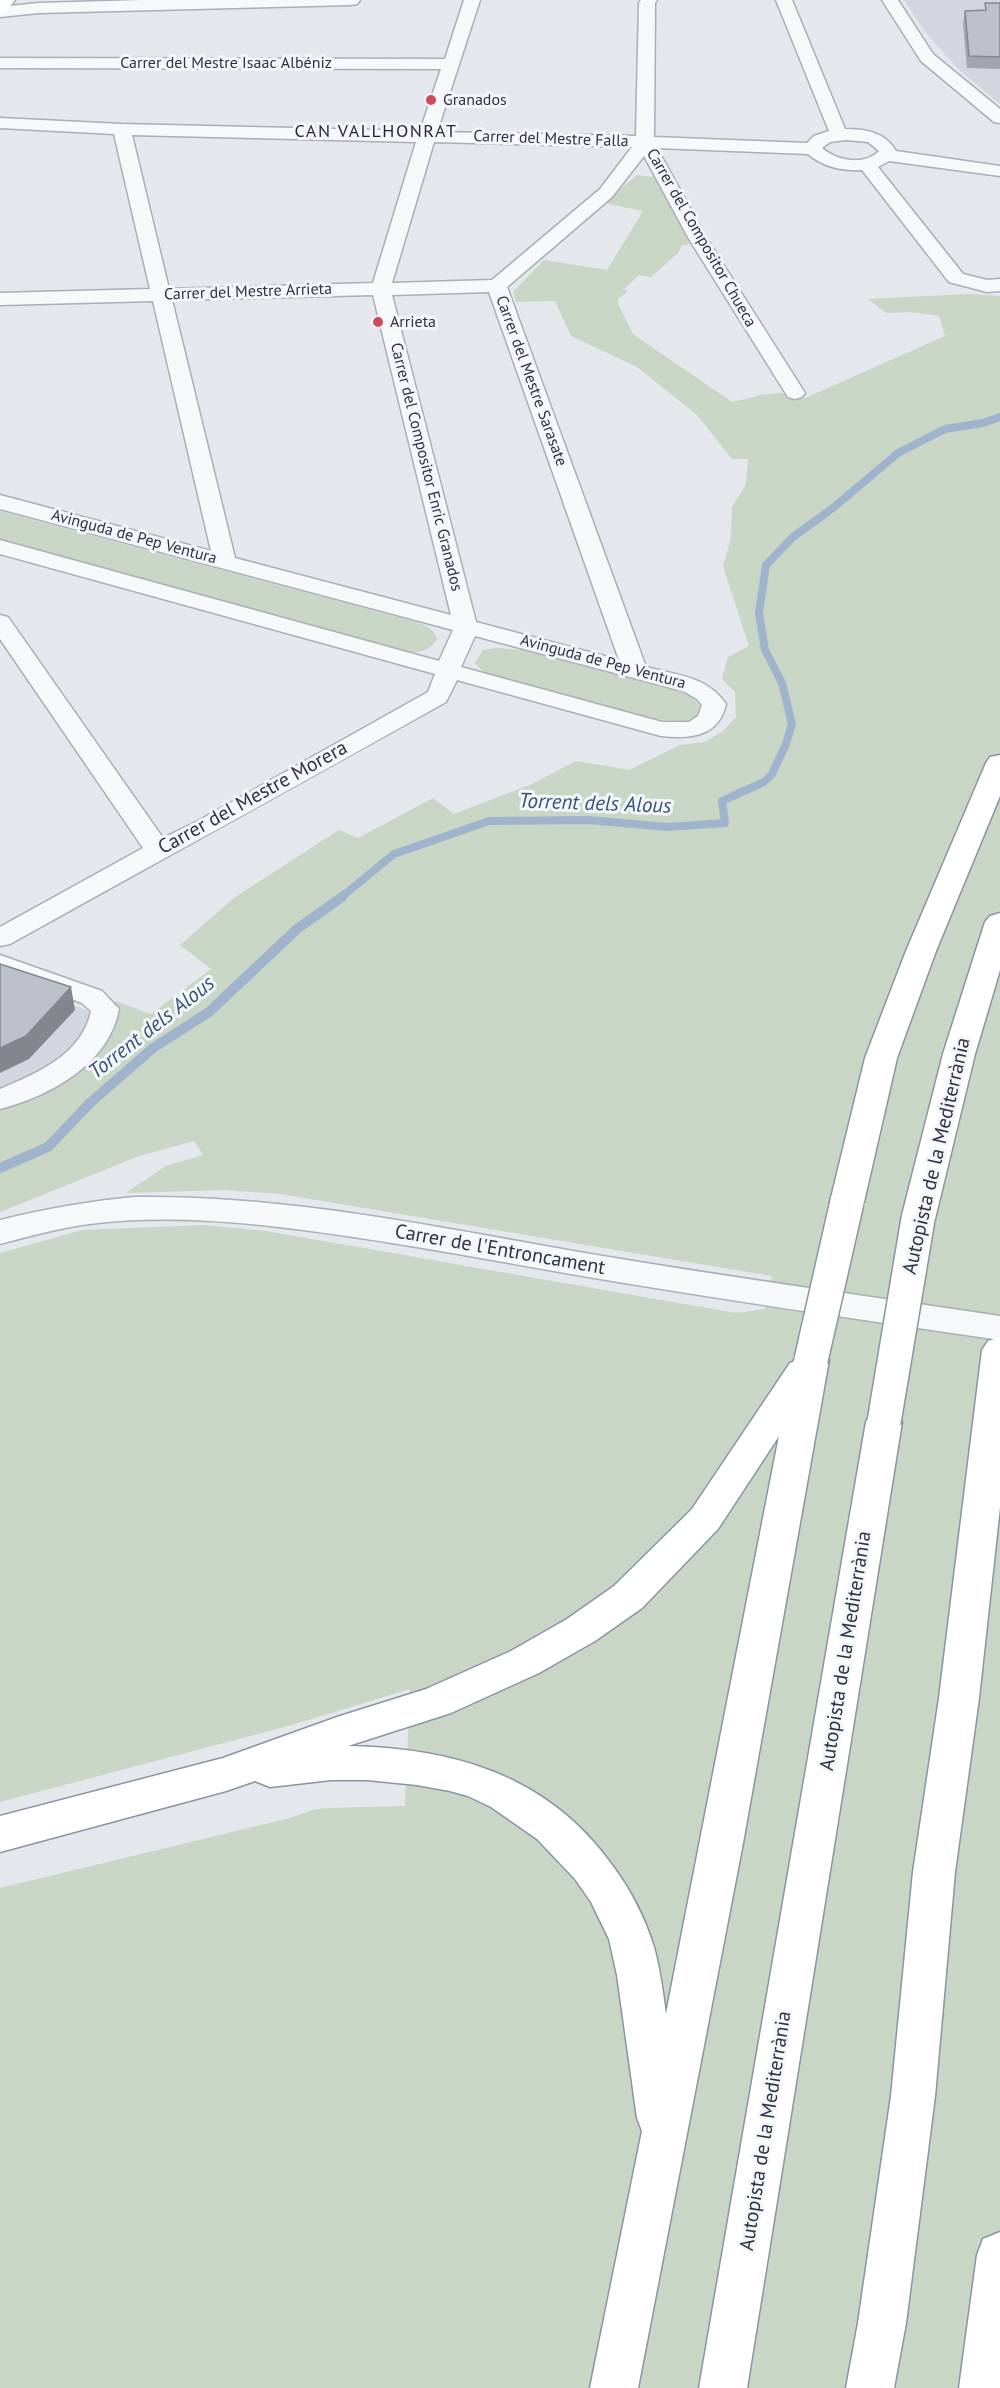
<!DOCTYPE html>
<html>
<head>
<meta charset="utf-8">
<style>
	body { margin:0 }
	canvas { display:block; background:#e4e7ec }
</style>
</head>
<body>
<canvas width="1000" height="2388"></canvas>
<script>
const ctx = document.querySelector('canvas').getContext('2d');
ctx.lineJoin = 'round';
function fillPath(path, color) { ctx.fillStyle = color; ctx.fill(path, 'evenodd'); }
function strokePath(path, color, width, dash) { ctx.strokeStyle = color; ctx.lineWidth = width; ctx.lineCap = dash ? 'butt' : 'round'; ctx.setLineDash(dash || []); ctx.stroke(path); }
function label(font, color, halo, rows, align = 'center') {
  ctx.font = font + ' "PT Sans",sans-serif'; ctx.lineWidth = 6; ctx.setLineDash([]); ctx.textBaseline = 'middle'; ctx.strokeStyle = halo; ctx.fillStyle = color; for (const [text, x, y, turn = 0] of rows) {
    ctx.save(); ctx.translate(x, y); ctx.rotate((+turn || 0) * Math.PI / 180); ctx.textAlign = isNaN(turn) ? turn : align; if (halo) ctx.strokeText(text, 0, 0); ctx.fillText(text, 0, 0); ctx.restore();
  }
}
const built = new Path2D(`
	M904,0H1000V104L958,69L925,32Z
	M0,981L114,1019L109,1040L91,1058L0,1108Z`);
const green = new Path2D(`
	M637,175L656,177L690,244L682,245L678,253L651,277L639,275L624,289L628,291L618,299V304L633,334L732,402C753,398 785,386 803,399L945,336L939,316L911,312L886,313L868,299L969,294L1000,296V2388H0V1888L290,1818L312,1810L328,1808L405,1806L410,1689L292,1725L0,1802V1253L82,1230L203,1225L266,1231L736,1313L765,1309L772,1276L281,1194L224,1190L126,1193L166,1166L203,1155L194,1141L139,1156L0,1212V1108C26,1094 98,1062 110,1037C115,1026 115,1013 115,1001L151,1014L211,969L180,945L235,897L339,830L358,838L433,798L454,814L532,784L576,761L629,770L680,745L705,742L723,731L736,717L735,692L722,679L728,657L749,646L723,566L731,538L732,507L746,484L748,459H732L697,415L637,367L571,336L555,301L516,302L513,292L544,260L607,270L643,211L604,203Z
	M0,511L412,621C424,625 433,627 437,639C429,653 416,653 401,652L0,541Z
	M496,648L522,650L689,694L699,704L700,712L693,719L683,721L652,719L503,680L484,673L475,663L483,650Z`);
const streamFar1 = new Path2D(`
	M339,899L394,854L489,821L588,820L667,827L725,823L722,801L764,782L772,774L786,744L792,724L782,683L765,650L759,613L766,565L793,537L833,508L898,453L945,429L983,423L1000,417`);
const stream = new Path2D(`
	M0,1168L48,1147L90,1103L153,1048L209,1012L297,929L342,897`);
const minor = new Path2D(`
	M464,0H480L437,132L636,136L639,3L641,0H657L655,3L654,137L807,143L814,136L829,131L776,0H792L845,129C866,129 885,132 896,151L1000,166V176L889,161L878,167L963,274L987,280L1000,279V291L987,292L949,282L862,170C843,171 823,167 808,154L657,148L707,239L805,393L802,397L795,399L788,397L689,239L644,156L612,197L507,287L646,667C676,675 707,676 726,704C719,737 690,739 661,736L457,680L446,702C301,784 155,863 10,944L0,946V927L143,848L0,639V615L8,617L163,838L198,821L428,692L435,674L0,554V540L439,661L453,630L0,509V495L211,551L153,301L0,305V293L150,289L114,134L0,128V118L122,124L420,131L441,69L0,68V58L445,59ZM132,135L416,142L373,283L169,289ZM846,140L868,142L879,151C864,166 837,161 822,148L830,142ZM434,142L632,147L600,189L492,280L392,283ZM489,292L619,660L476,622L392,295ZM373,295L451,615L235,558L172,300ZM475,636L683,691L697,699L702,705L698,716L689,722H662L461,667Z
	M882,0H898L933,54L1000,109V123L994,122L921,61Z
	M0,955L102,991L119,1009C109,1064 50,1096 0,1109V1089C37,1073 82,1055 91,1011L82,1003L0,973Z`);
const tertiary = new Path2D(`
	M144,0H360L357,4L351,5L39,13L0,17V7L39,3Z
	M135,1197C285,1195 432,1226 579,1252C719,1276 860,1295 1000,1316V1340C863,1320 725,1300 588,1277C508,1263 428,1248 347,1236C262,1224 175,1213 89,1224C59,1228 30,1236 0,1244V1220C45,1209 89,1201 135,1197Z`);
const secondary = new Path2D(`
	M0,0H15L6,12L0,13Z`);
const trunk = new Path2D(`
	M1000,755V796L936,951L897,1058L864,1202L859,1210L847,1213L835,1210L830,1202L865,1058L906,951L986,763L990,757Z
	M811,1347L823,1351L829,1360L743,1843L638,2388H590L642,2131L637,2118L617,1975L609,1939L591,1902L575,1879L537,1839L491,1807L468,1796L450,1791L417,1785L367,1780H331L270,1787L255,1781L226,1791L0,1852V1816L223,1758L337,1717L426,1689L511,1651L567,1619L614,1586L692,1509L790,1363L793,1362L799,1351ZM779,1436L666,2014C663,1992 660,1969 654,1947C645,1918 630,1889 612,1865C548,1775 453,1748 348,1746L451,1713L539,1673L595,1641L642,1608L718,1529Z
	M1000,2232V2388H959L977,2255L983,2239Z`);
const motorway = new Path2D(`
	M1000,913V970L975,1054L935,1219L930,1227L918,1230L906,1227L901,1219L943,1054L985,922L990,916Z
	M1000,1337V1507L979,1698L955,1872L935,2096L906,2323L894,2388H846L858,2323L891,2096L913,1872L939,1698L982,1350L988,1341Z
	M884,1409L897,1413L902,1422L747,2388H699L866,1422L871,1413Z`);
const trunkBridge = new Path2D(`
	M811,1360L847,1202`);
const motorwayBridge = new Path2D(`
	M884,1422L918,1219`);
const wall = new Path2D(`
	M985,3H1000V69L967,68L963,23L965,11L985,10Z`);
const shadedWall = new Path2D(`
	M71,987L75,1010L29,1059L0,1073V1048Z`);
const building = new Path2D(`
	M985,3H1000V57L969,56L965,11L986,10Z
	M0,964L71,987L26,1036L0,1048Z`);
const markers = [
	[431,100,6,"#d1495b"],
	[378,322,6,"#d1495b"]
];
const farStreetnames = [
	["Carrer del Mestre Isaac Albéniz",226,63],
	["Carrer del Mestre Falla",551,139,2],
	["Carrer del Compositor Chueca",701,238,60],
	["Carrer del Mestre Arrieta",248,292,-2],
	["Carrer del Mestre Sarasate",531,381,70],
	["Carrer del Compositor Enric Granados",426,467,76],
	["Avinguda de Pep Ventura",134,537,15],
	["Avinguda de Pep Ventura",603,662,15]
];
const farPoinames = [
	["Granados",443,100],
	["Arrieta",390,322]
];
const farNeighbourhoodnames = [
	["CAN VALLHONRAT",376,132]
];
const streetNames = [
	["Carrer del Mestre Morera",253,798,-29],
	["Autopista de la Mediterrània",937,1156,-77],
	["Carrer de l'Entroncament",500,1250,10],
	["Autopista de la Mediterrània",846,1651,-81],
	["Autopista de la Mediterrània",766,2131,-81]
];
const waterNames = [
	["Torrent dels Alous",595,804,2],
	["Torrent dels Alous",152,1028,-38]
];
fillPath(built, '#d2d6de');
fillPath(green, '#c9d6c5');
strokePath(streamFar1, '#9fb4cc', 8);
strokePath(stream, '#9fb4cc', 10);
strokePath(minor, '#a9aeb7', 3);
strokePath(tertiary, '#a9aeb7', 3);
strokePath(secondary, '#a9aeb7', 3);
strokePath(trunk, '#8b94a3', 3);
strokePath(motorway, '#8b94a3', 3);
fillPath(minor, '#f7f8fa');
fillPath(tertiary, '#f7f8fa');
fillPath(secondary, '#fff');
fillPath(trunk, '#fff');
fillPath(motorway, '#fff');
strokePath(trunkBridge, '#8b94a3', 36, []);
strokePath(motorwayBridge, '#8b94a3', 36, []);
strokePath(trunkBridge, '#fff', 33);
strokePath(motorwayBridge, '#fff', 33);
fillPath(wall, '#a1a5ae');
fillPath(shadedWall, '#83868d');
fillPath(building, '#bbc0ca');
strokePath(building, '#83868d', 1.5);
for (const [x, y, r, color] of markers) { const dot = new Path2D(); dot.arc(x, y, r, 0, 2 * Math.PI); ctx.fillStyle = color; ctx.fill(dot); strokePath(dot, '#f4f6f9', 2); }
label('16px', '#2b3445', '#f4f6f9', farStreetnames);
label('16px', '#2b3445', '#f4f6f9', farPoinames, 'left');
ctx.letterSpacing = '1.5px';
label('18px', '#1d2536', '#f4f6f9', farNeighbourhoodnames);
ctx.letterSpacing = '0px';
label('20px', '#2b3445', '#f4f6f9', streetNames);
label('italic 21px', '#34527a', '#f4f6f9', waterNames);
</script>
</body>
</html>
